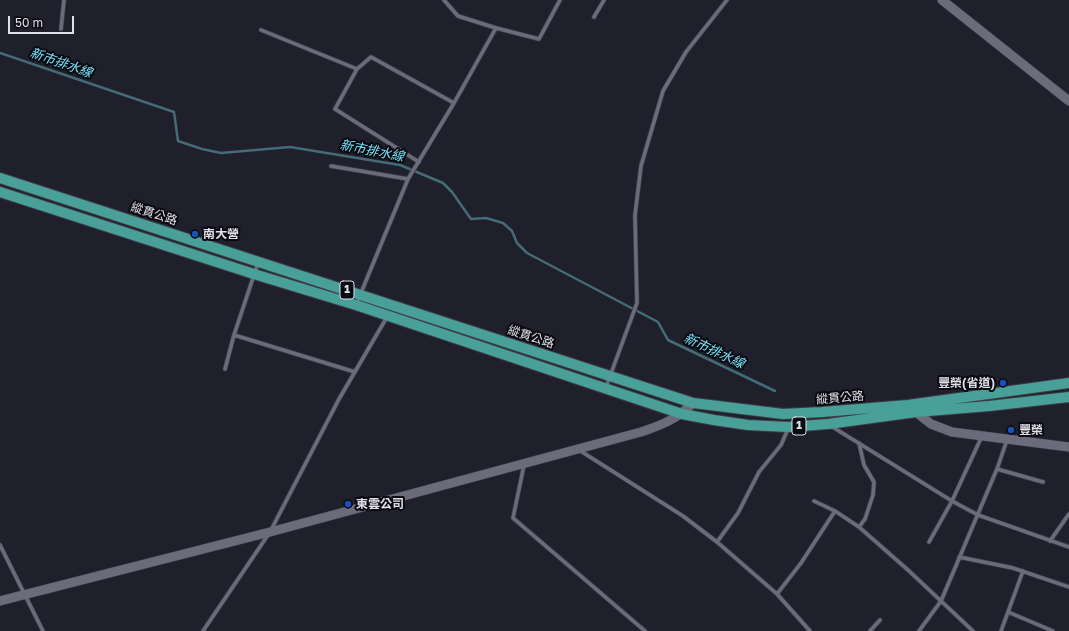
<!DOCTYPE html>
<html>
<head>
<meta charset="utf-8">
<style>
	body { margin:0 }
	#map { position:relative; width:1069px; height:631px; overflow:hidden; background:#20202d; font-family:"Golos Text",sans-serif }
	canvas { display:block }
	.scale { position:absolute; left:8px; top:16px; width:66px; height:18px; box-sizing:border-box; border:2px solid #e0e0ea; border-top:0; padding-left:5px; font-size:12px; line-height:14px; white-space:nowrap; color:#e0e0ea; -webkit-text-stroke:3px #0a0a10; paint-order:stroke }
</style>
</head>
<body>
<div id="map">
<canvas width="1069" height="631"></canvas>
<div class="scale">50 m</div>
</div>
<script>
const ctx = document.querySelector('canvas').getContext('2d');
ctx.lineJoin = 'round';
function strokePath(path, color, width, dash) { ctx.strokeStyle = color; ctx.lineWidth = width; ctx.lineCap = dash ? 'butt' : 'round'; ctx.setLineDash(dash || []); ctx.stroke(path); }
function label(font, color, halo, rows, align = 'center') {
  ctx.font = font + ' "Golos Text","Noto Sans TC",sans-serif'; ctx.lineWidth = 4; ctx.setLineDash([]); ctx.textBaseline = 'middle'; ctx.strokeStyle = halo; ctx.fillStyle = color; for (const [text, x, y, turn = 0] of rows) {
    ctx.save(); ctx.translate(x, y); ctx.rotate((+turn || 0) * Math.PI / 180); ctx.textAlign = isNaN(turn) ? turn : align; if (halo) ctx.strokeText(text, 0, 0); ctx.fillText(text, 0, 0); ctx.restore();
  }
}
const stream = new Path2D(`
	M0,53L174,112L178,141L202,149L221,153L290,147L400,165L443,183L452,192L471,219L486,218L503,223L512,231L517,243L527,253L658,322L668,340L775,391`);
const service = new Path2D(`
	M444,0L458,16L496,28L539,39L560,0
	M594,17L604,0
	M61,29L64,0
	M261,30L357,69
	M419,162L335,109L357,69L371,57L454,103
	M331,166L408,179
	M356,305L408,179L454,103L496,28
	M234,335L355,372
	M225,369L234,335L258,263
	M606,387L637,303L635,215L641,166L663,91L686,52L727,0
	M831,426L952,501L978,515L1069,547
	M579,450L683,516L717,542L777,594L810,631
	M524,465L513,518L645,631
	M997,469L1043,482
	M814,501L835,511L859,527L908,570L973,631
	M859,527L865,519L873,495L874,482L864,465L859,443
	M1050,541L1069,514
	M717,542L738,513L759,472L781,445L788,429
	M929,542L952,501L982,436
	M0,545L43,631
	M959,557L1013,568L1069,587
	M777,594L801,563L835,511
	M1008,612L1053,631
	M203,631L270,532L339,399L387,317
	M870,631L880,620
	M919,631L941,601L997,469L1007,440
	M1001,631L1023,571`);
const tertiary = new Path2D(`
	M942,0L1069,101
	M912,409L931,424L952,432L1069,447
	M0,601L270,532L641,432C662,425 677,419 693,403`);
const primary = new Path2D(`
	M0,178L693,403L783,414L822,412L908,405L1069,383
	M0,192L254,274L356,305L682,414L714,420L748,425L788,427L828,424L916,412L989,406L1069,397`);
const markers = [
	[195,234,4,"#1a4fb4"],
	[1003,383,4,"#1a4fb4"],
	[1011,430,4,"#1a4fb4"],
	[348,504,4,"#1a4fb4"]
];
const shields = [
	[347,290,14],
	[799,426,14]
];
const shieldNames = [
	["1",347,290],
	["1",799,426]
];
const streetNames = [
	["縱貫公路",154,214,18],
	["縱貫公路",531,337,18],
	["縱貫公路",840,398,-5]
];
const poiNames = [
	["南大營",203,234],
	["豐榮(省道)",995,383,"right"],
	["豐榮",1019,430],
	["東雲公司",356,504]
];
const waterNames = [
	["新市排水線",61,63,19],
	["新市排水線",372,151,11],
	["新市排水線",714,351,25]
];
strokePath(stream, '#436c76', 2.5);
strokePath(service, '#3d3d48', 5);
strokePath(tertiary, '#3d3d48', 10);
strokePath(primary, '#3d3d48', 12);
strokePath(service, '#6c6b7c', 3.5);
strokePath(tertiary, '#6c6b7c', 9);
strokePath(primary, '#49a098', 10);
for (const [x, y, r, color] of markers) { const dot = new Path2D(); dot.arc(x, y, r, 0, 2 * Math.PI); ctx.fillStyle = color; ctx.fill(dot); strokePath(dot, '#0a0a10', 1.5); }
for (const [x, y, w] of shields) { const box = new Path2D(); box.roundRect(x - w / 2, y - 9, w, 18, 3); ctx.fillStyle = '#0a0a10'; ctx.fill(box); strokePath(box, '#e0e0ea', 1); }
label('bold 11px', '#e0e0ea', null, shieldNames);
label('12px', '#e0e0ea', '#0a0a10', streetNames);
label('bold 12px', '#e0e0ea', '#0a0a10', poiNames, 'left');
label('italic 13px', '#79e2fa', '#0a0a10', waterNames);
</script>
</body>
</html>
